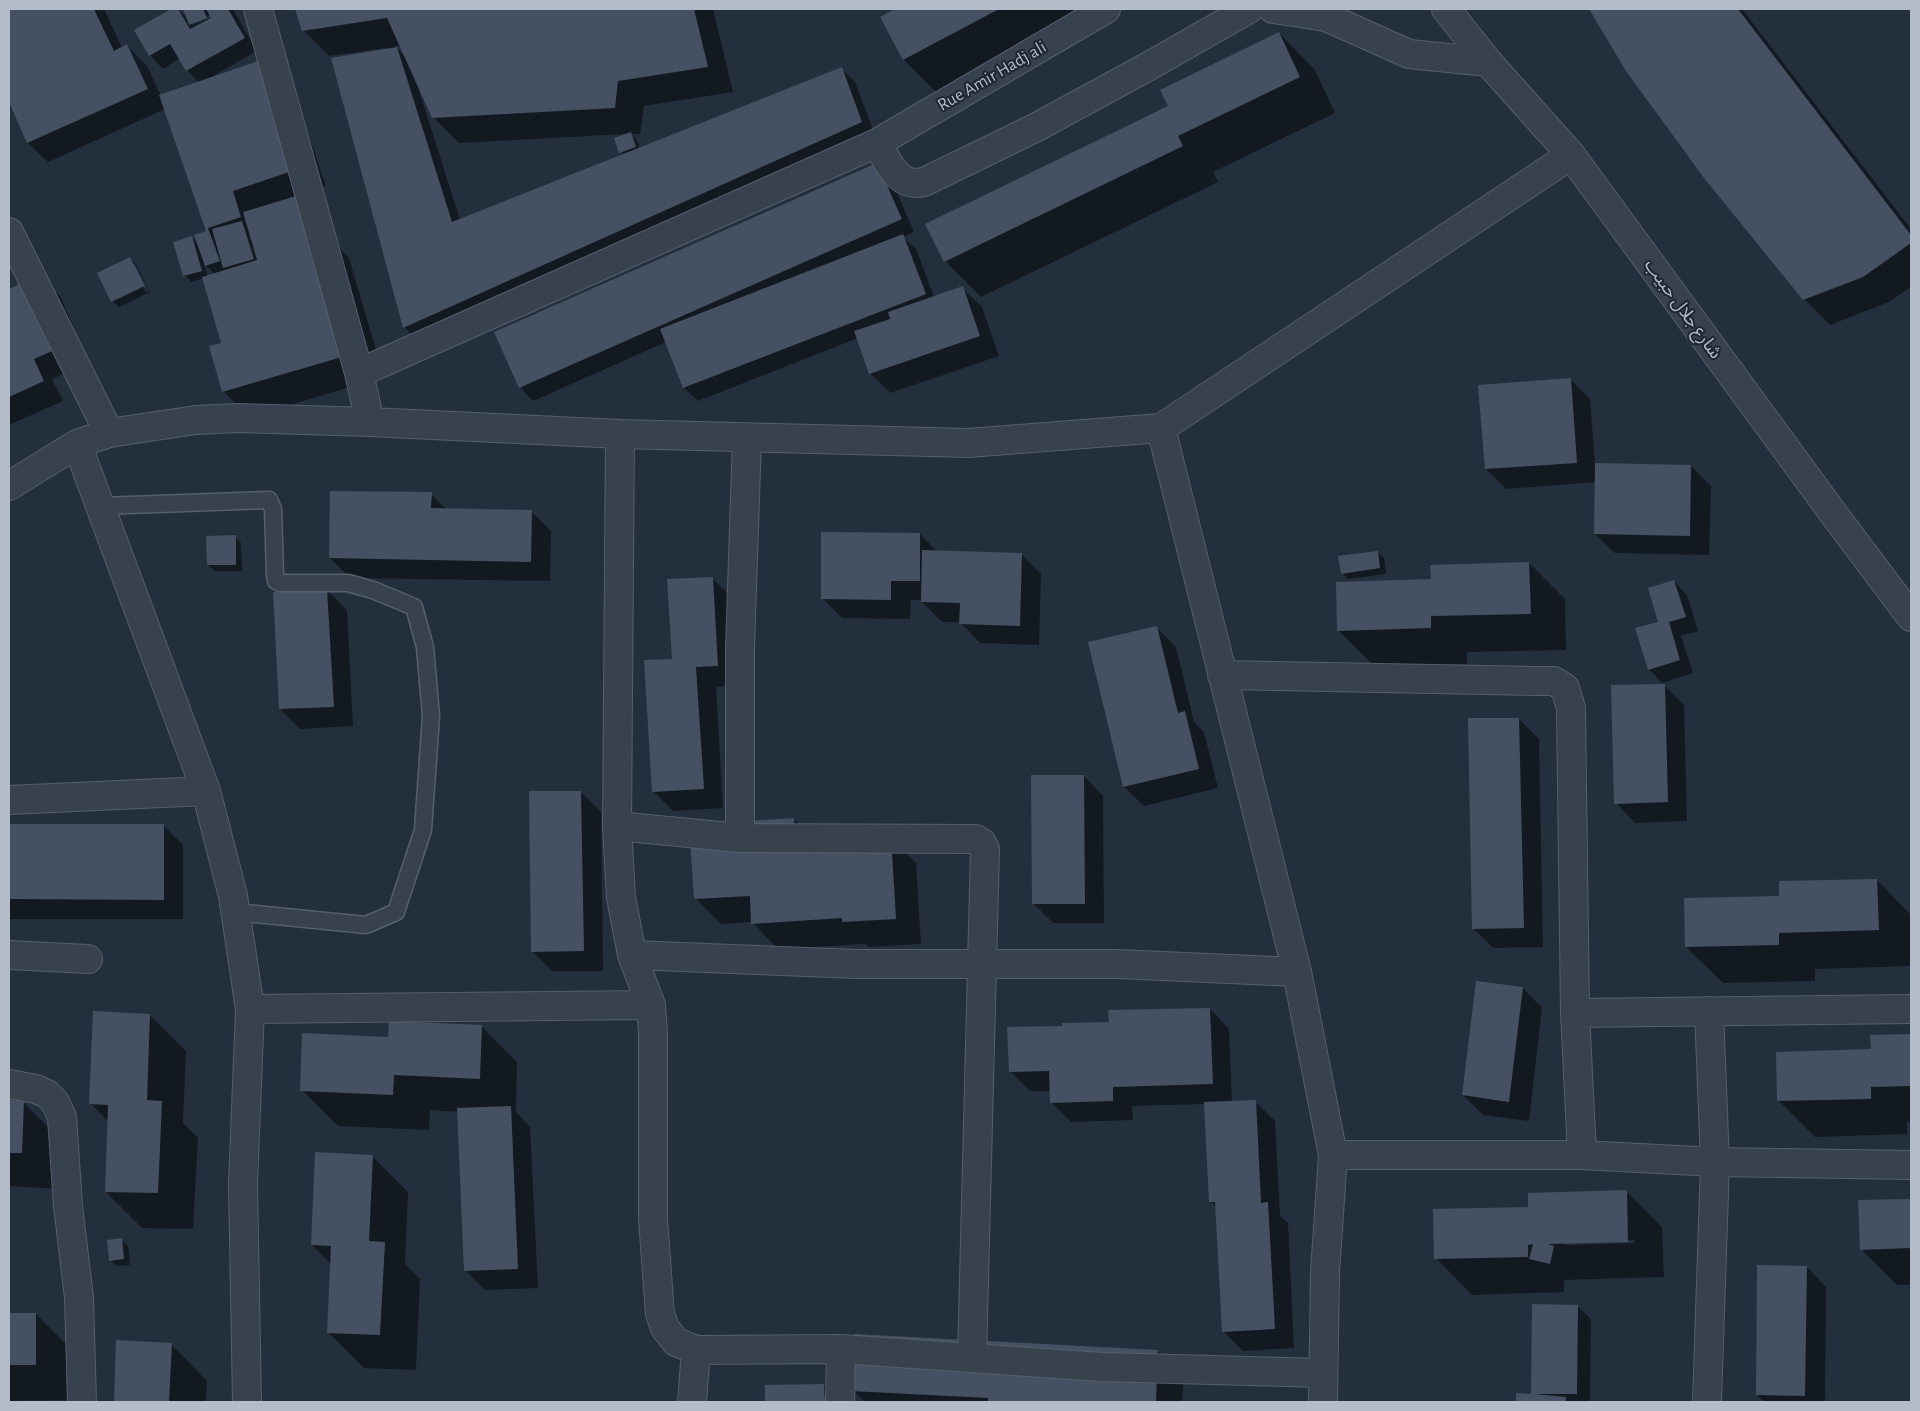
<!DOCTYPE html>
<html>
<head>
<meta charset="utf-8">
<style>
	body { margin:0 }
	#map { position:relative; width:1920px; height:1411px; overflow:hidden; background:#242f3e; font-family:"Alegreya Sans",sans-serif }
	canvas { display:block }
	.frame { position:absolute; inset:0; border:10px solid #b4bcc9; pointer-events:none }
</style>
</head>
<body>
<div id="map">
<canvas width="1920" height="1411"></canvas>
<div class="frame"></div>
</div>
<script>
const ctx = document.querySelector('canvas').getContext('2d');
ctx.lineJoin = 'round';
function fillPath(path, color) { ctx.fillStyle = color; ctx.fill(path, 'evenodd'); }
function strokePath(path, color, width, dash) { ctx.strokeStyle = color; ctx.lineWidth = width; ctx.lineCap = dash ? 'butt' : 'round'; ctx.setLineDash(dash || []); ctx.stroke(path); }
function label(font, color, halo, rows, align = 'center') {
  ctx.font = font + ' "Alegreya Sans","Noto Sans Arabic",sans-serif'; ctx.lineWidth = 4; ctx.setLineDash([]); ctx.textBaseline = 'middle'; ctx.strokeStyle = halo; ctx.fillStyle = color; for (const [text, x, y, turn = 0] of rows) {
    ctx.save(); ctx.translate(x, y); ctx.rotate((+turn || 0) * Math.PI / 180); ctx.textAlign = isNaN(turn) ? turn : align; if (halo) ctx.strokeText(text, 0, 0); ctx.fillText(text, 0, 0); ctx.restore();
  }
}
const shadow = new Path2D(`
	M9,9H104L122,48L127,46L147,66L161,96L199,83L187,70L180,58L163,69L150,55L135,30L174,9H178L189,20L185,9H233L257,51L213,76L289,78L326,186L304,193L331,220L339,248L349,258L384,377L249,417L223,391V344L203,278L191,282L185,275L192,237L198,244L207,232L165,109L48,162L28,143L9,99ZM212,15L213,17L192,25V22ZM204,264L215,274L208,276Z
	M297,9H713L733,92L644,106L640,134H631L637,140L640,148L841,68L855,82L875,135L417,340L404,327L386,48L329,56L303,30ZM401,45L406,57L395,46ZM420,89L433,117L459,143L625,134L615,139L623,155L460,220L419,90Z
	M898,9H1101L940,96L904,60L882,18Z
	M1591,9H1742L1911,229V287L1889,302L1830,325L1804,299L1627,70Z
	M1279,33L1315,70L1335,113L1213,172L1218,182L981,297L945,261Z
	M890,177L914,232L903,237L916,249L934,297L962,288L982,307L999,356L890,393L870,373L858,338L698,401L684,388L666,342L533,401L520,387Z
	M130,258L136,264L150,292L119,307L112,301ZM132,264H135L149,291L146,292Z
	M40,276L60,296L89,363L52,379L63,401L9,425V328L12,327L9,320V291Z
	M1571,380L1590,399L1595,464L1691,466L1711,486L1709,555L1615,553L1595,534L1596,482L1506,489L1486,469Z
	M431,494L447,510L531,511L551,531L550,581L350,578L330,558Z
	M920,534L938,552L1021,554L1041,574L1039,645L980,643L960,622H942L922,602V600H911L910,619L842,618L822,598Z
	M235,537L241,543L242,571H215L208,565Z
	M1378,552L1384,558L1386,574L1348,579L1342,573Z
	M1529,563L1565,599L1566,650L1467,652V664L1375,667L1339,631L1432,580Z
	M712,578L732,598L737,685L716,687L723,808L673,811L653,791L673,660Z
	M1674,581L1687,595L1698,631L1681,636L1693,673L1662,683L1649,669L1660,623Z
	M327,590L347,610L353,726L300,729L280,709Z
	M1156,627L1176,647L1194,722L1204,732L1218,788L1144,806L1124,787Z
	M1664,685L1684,705L1687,821L1635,823L1616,803Z
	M1519,719L1539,739L1543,947L1493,948L1474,929Z
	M1084,776L1103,796L1104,923H1053L1033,903Z
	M581,792L601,812L603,971H552L532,951Z
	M794,819L816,842L890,837L916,863L921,944L869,947L865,944L778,949L752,922L721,924L696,899Z
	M9,825H163L183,845V919H10L9,917Z
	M1877,880L1911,915V966L1815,969V981L1723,983L1686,947L1781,897Z
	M1523,988L1542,1008L1529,1121L1483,1115L1463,1095Z
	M1210,1009L1229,1029L1232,1102L1255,1101L1275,1121L1280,1216L1288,1223L1294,1348L1243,1351L1223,1331L1216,1207L1211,1201L1205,1104L1132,1106L1133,1120L1071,1122L1051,1102V1091H1030L1010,1071L1063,1027L1110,1023Z
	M150,1015L186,1051L183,1123L198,1138L193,1229L142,1228L106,1192L109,1122L90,1103Z
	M481,1026L517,1062L516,1112L530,1127L538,1288L485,1290L466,1271L459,1112L430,1110L429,1130L338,1126L302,1090L390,1038Z
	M1911,1035V1122H1907V1134L1815,1137L1779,1101L1873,1050L1872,1036Z
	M9,1101L23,1102L59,1138L58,1189L9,1186Z
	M372,1156L408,1192L405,1264L420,1279L416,1370L364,1368L328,1332L331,1264L312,1245Z
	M1626,1191L1662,1227L1664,1277L1564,1280V1292L1472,1295L1436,1258L1530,1209ZM1634,1240V1243L1564,1245V1242Z
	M1911,1200V1285H1897L1861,1249L1860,1201Z
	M121,1240L128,1246L130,1265L117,1266L110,1260Z
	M1807,1267L1826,1287L1825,1402H1764L1757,1395Z
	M1577,1306L1591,1319L1590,1402H1517L1518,1394L1534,1396L1532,1393Z
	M9,1314H36L72,1350V1400L9,1401Z
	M117,1342L171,1344L207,1381L206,1402H115Z
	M1158,1351L1184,1377L1182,1402H865L853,1390Z
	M766,1386H824L841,1402H767Z`);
const building = new Path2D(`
	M9,9H94L114,51L127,44L148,89L27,143L9,102Z
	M171,9H178L190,29L211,18L206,9H228L245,38L186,71L170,44L149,56L134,30Z
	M183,9H203L207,18L189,25Z
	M295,9H694L708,67L618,81L615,108L432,118L387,18L302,31Z
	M895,9H999L903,60L880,17Z
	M1589,9H1738L1911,235V243L1863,277L1803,300L1704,178L1626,71Z
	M1279,32L1300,77L1178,136L1183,146L944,262L925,224L1168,106L1160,90Z
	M397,47L452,222L842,67L862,122L403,328L331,58Z
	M270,57L307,166L233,191L241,217L208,228L220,261L205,266L194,235L206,231L159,95Z
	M631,132L636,147L619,153L614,138Z
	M877,163L902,219L519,388L494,332Z
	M306,193L359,352L222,392L209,346L221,343L202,277L257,260L243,212Z
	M242,221L254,259L223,268L212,229Z
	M903,234L926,294L683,388L660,329Z
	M192,236L202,271L183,276L173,242Z
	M130,257L145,286L111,302L97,273Z
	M40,275L70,343L34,359L44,381L9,397V289Z
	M963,286L980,336L869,374L854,331L890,319L888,312Z
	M1571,378L1577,463L1485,469L1478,385Z
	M1595,463L1691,465L1690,536L1594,534Z
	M330,491L432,492L431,508L532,510L531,562L329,558Z
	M821,532L920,533V581H891V600L821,599Z
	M236,535V565H207L206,536Z
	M922,550L1022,553L1020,626L959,624L960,603L921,602Z
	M1378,551L1380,568L1341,574L1338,556Z
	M1529,562L1531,614L1431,616V628L1337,631L1336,582L1431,579L1430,565Z
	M713,577L718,666L696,667L704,789L652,792L644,660L672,659L667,579Z
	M1674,580L1686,617L1669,622L1680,660L1648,670L1635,628L1658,622L1648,588Z
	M327,589L334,707L279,709L273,592Z
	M1157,626L1178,713L1185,711L1199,769L1123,787L1088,642Z
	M1665,684L1668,802L1614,804L1611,685Z
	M1468,718H1519L1524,928L1472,929Z
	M1031,775H1084L1085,904H1032Z
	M529,791H581L584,951L531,952Z
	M794,818L796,842L891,836L896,919L842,922V918L751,924L750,896L694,899L689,825Z
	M9,824H164V900L9,899Z
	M1877,879L1879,930L1779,933V945L1685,947L1684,898L1779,896V881Z
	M1476,981L1523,987L1509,1102L1462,1095Z
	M1210,1008L1213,1084L1113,1087V1101L1050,1103L1049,1071L1009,1072L1007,1027L1062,1026V1023L1109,1022L1108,1010Z
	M93,1011L150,1014L147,1100L162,1101L158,1193L105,1192L108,1105L89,1104Z
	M389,1021L482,1025L480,1079L394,1075L393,1095L300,1091L302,1033L388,1037Z
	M1911,1034V1086L1871,1087V1099L1777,1101L1776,1052L1871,1049L1870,1035Z
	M9,1100L24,1101L22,1153H9Z
	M1256,1100L1261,1203L1268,1202L1275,1329L1222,1332L1215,1202H1209L1204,1102Z
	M511,1106L518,1269L464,1271L457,1108Z
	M315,1152L373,1155L369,1241L385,1242L380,1335L327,1333L331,1246L311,1245Z
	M1627,1190L1628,1242L1548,1244L1554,1246L1550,1264L1529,1259L1533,1244L1528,1245V1257L1434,1259L1433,1209L1528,1207V1193Z
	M1911,1199V1248L1860,1250L1858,1200Z
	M122,1238L124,1259L109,1261L107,1240Z
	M1757,1265L1807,1266L1805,1396L1756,1395Z
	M1532,1304L1578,1305L1577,1394H1534L1566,1397V1402H1516V1393L1531,1394Z
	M9,1313H36V1365H9Z
	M854,1334L1158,1350L1156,1402H988V1398L851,1391Z
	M116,1340L172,1343L169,1402H114Z
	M824,1384L825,1402H765V1385Z`);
const service = new Path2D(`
	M101,506L269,500L273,509L275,576L276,581L280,583H348L373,590L414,607L425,647L431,716L423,830L396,912L366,925L235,912`);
const minor = new Path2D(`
	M258,9L359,373L370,422
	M1273,9L1326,17
	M1318,9L1326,17L1409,54L1488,62
	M877,143C889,163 897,188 924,182L1035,128L1149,66L1249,9
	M9,232L109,433
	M359,373L877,143L1106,9
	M1161,428L1297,972L1333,1155L1325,1272L1323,1402
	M620,434L617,826L621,897L632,955L651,1005L653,1033V1219L660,1314L665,1328L676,1342L696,1350L841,1349L1101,1367L1323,1373
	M77,444L206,791L233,896L250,1009L243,1184L247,1402
	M9,486L77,444L109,433L196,420L238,418L370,422L620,434L968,443L1161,428L1571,155
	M1222,675L1537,681H1554L1565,688L1571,708L1575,1013L1582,1155
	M9,800L206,791
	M617,826L740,838L976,839L982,843L985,849L972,1358
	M740,838V648L747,438
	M9,955L88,959
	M632,955L856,964H1117L1297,972
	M250,1009L651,1005
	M1575,1013L1911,1009
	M9,1084L36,1089L47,1094L55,1102L62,1117L68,1206L79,1298L82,1402
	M1333,1155H1582L1715,1162L1911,1165
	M692,1402L696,1350
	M840,1402L841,1349
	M1707,1402L1715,1162L1709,1011`);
const tertiary = new Path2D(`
	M1446,9L1488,62L1571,155L1833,513L1911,617`);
const streetNames = [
	["Rue Amir Hadj ali",992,76,-30],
	["شارع جلال حبيب",1683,309,54]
];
fillPath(shadow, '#0007');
fillPath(building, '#455162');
strokePath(service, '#565f6c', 19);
strokePath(minor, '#565f6c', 30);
strokePath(tertiary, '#565f6c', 30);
strokePath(service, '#38414e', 16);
strokePath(minor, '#38414e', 28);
strokePath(tertiary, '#38414e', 28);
label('18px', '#b4bcc9', '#1d2633', streetNames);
</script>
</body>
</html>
